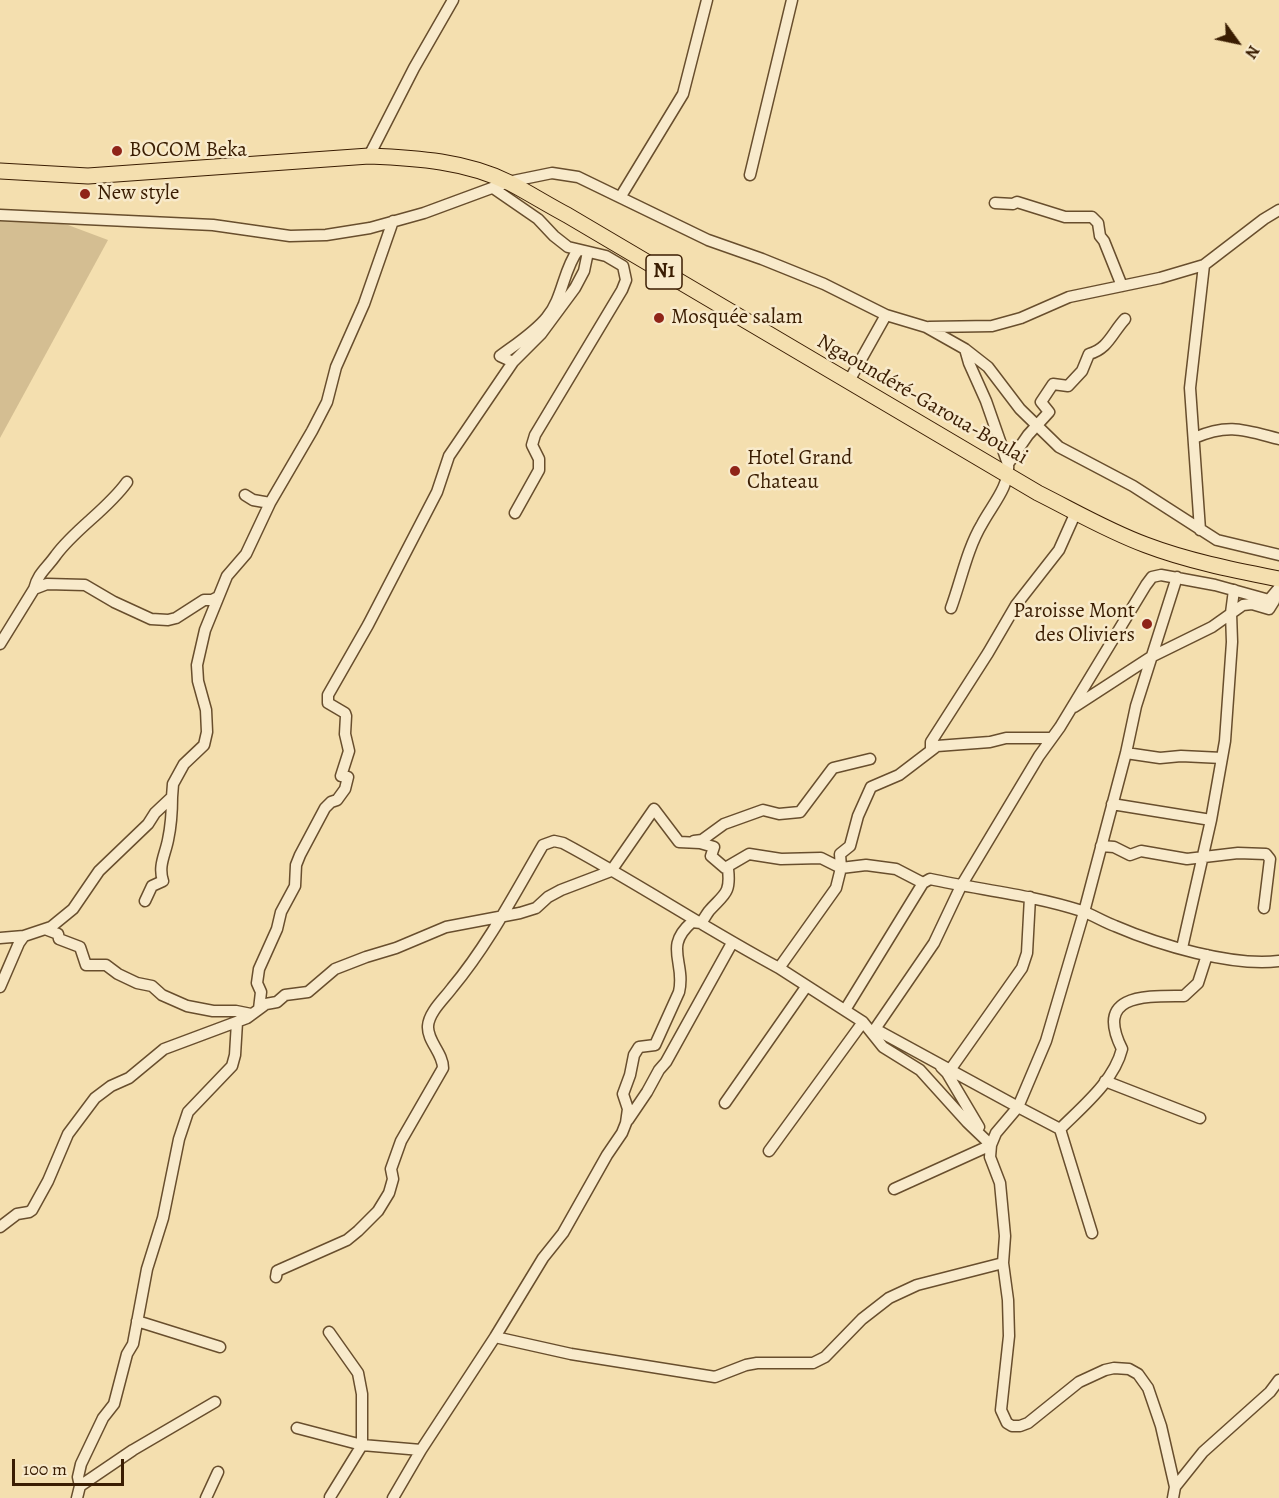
<!DOCTYPE html>
<html>
<head>
<meta charset="utf-8">
<style>
	body { margin:0 }
	#map { position:relative; width:1279px; height:1498px; overflow:hidden; background:#f4dfaf; font-family:Alegreya,serif }
	canvas { display:block }
	.north { position:absolute; left:1207px; top:12px; width:60px; height:60px; -webkit-text-stroke:4px #f8eacb; paint-order:stroke; rotate:123deg; font-size:16px; font-weight:700; line-height:24px; text-align:center; color:#3a1d02 }
	.north::after { content:''; display:block; margin:auto; width:21px; height:27px; background:#3a1d02; clip-path:polygon(50% 0,100% 100%,50% 72%,0 100%) }
	.scale { position:absolute; left:12px; top:1459px; width:112px; height:27px; box-sizing:border-box; border:3px solid #3a1d02; border-top:0; padding-left:8px; font-size:18px; line-height:21px; white-space:nowrap; color:#3a1d02; -webkit-text-stroke:4px #f8eacb; paint-order:stroke }
</style>
</head>
<body>
<div id="map">
<canvas width="1279" height="1498"></canvas>
<div class="north">N</div>
<div class="scale">100 m</div>
</div>
<script>
const ctx = document.querySelector('canvas').getContext('2d');
ctx.lineJoin = 'round';
function fillPath(path, color) { ctx.fillStyle = color; ctx.fill(path, 'evenodd'); }
function strokePath(path, color, width, dash) { ctx.strokeStyle = color; ctx.lineWidth = width; ctx.lineCap = dash ? 'butt' : 'round'; ctx.setLineDash(dash || []); ctx.stroke(path); }
function label(font, color, halo, rows, align = 'center') {
  ctx.font = font + ' Alegreya,serif'; ctx.lineWidth = 5; ctx.setLineDash([]); ctx.textBaseline = 'middle'; ctx.strokeStyle = halo; ctx.fillStyle = color; for (const [text, x, y, turn = 0] of rows) {
    ctx.save(); ctx.translate(x, y); ctx.rotate((+turn || 0) * Math.PI / 180); ctx.textAlign = isNaN(turn) ? turn : align; if (halo) ctx.strokeText(text, 0, 0); ctx.fillText(text, 0, 0); ctx.restore();
  }
}
const green = new Path2D(`
	M0,214L68,225L108,240L0,438Z`);
const minor = new Path2D(`
	M369,156L414,68L453,0
	M750,175L792,0
	M493,188L538,219L554,236L568,247L606,256L623,266L626,280L622,290L535,435L532,445L539,459V470L515,513
	M621,196L683,94L707,0
	M995,203L1013,204L1017,202L1065,217H1092L1098,223L1100,236L1104,241L1122,286
	M0,215L213,225L290,236L326,235L370,228L424,213L508,182L552,173L578,177L708,240L762,259L824,284L886,315L926,327L965,349L988,367L1020,409L1059,447L1133,486L1217,540L1279,555
	M929,327L992,326L1021,318L1069,297L1160,278L1204,265L1264,219L1279,210
	M965,349L969,363L986,401L1008,464
	M513,362L500,356C516,344 535,332 547,317C563,298 563,270 578,250
	M849,381L886,315
	M1194,438C1229,423 1244,430 1279,439
	M245,495L253,500L270,503
	M1200,530L1190,388L1204,265
	M1177,577L1136,706L1126,753L1084,912L1046,1041L1018,1107L1060,1129C1083,1106 1114,1081 1122,1049C1094,993 1146,996 1184,996L1198,983L1207,955
	M34,589C38,573 47,568 56,555C76,528 107,510 127,482
	M951,608C961,581 967,549 982,524C992,505 1010,486 1008,464L1028,435L1049,412L1041,402L1053,384L1068,386L1082,371L1089,354C1108,349 1112,333 1125,319
	M0,644L34,589L47,584L85,585L114,602L151,619L168,620L176,618L204,600H212L218,597
	M1074,707L1151,657L1212,627L1243,605L1252,604L1269,609L1274,601V596
	M931,750V742L988,653L1016,605L1059,550L1076,512
	M1126,753L1160,758L1181,756L1222,758
	M1112,804L1211,820
	M694,841L702,840L724,824L763,810L779,814L800,812L833,768L870,759
	M1101,846L1114,847L1130,855L1141,851L1187,859L1238,853L1266,854L1270,859L1264,908
	M145,901L152,886L163,881C158,866 165,855 168,840C171,826 172,811 172,797
	M45,929L58,934L59,939L80,947L86,965H106L118,974L137,983L152,986L162,995L187,1006L213,1011H236L251,1014
	M0,938L24,936
	M1182,948L1211,820L1225,741L1232,642L1231,613L1234,590
	M0,987L19,943L24,936L51,927L73,909L99,871L148,824L155,813L172,797L173,784L184,764L204,745L207,732L206,710L198,681L197,665L205,630L227,576L246,554L270,503L312,431L327,402L336,367L364,304L393,221
	M259,1009L261,992L257,983L259,969L277,929L281,912L295,886L296,865L300,855L325,808L331,802L337,800L345,789L348,777L341,776L349,751L345,734L346,716L345,713L328,703V695L368,625L437,492L449,456L513,362L541,334L575,288L584,271L588,252
	M845,1010L923,883
	M941,1067L947,1073L979,1127
	M950,1070L1022,968L1027,953L1030,897
	M1105,1081L1200,1118
	M725,1103L806,987
	M628,1120L647,1092L659,1070L666,1062L732,943
	M1060,1129L1092,1233
	M769,1151L863,1022
	M894,1189L991,1145L967,1122L920,1070L883,1047L863,1022L779,968L836,888L841,868L840,854L850,846L858,816L871,787L899,775L937,746L990,742L1006,738H1052
	M0,1227L17,1214L29,1212L32,1210L48,1181L68,1134L95,1098L111,1086L129,1078L164,1049L247,1018L266,1004L277,1002L285,995L308,992L335,969L366,957L396,948L446,927L520,913L536,908L548,897L561,890L611,871L654,809L679,842L700,843L714,847L711,856L725,868L749,854L781,859L821,858L841,868L866,865L896,869L923,883L930,879C981,890 1033,895 1082,911C1093,915 1104,922 1115,926C1159,945 1233,967 1279,961
	M276,1277L277,1271L347,1240L358,1231L378,1211L389,1193L393,1179L391,1169L401,1141L443,1068C443,1053 427,1041 428,1026C429,1012 444,999 452,988C488,945 515,893 543,845L554,841L563,843C636,882 706,929 779,968
	M137,1321L220,1347
	M329,1332L358,1373L362,1394V1445L330,1497
	M495,1337L571,1354L715,1377L746,1365L757,1363H813L825,1357L862,1319L889,1298L917,1285L1003,1263
	M297,1428L362,1445L421,1450
	M80,1486L133,1450L215,1402
	M1175,1487L1203,1452L1270,1392L1279,1380
	M77,1498L80,1486L78,1477L81,1464L103,1418L114,1404L127,1354L133,1344L147,1269L163,1218L179,1139L188,1112L232,1066L235,1055L237,1022
	M206,1498L218,1472
	M393,1498L421,1450L495,1337L543,1258L563,1233L607,1155L622,1133L626,1123L628,1109L623,1094L630,1075L634,1055L639,1047L655,1045L679,992C686,962 663,947 692,922L701,923C704,919 706,915 709,911C724,894 731,894 728,869L725,868
	M1173,1498L1175,1487L1161,1426L1148,1388L1138,1374L1129,1369L1114,1368L1105,1370L1079,1382L1028,1423L1020,1426H1012L1007,1423L1001,1410L1009,1336L1008,1300L1003,1263L1005,1236L1000,1183L990,1157L991,1145L996,1133L1018,1107L875,1029L934,943L961,886L1039,756L1060,727L1146,585L1152,577L1161,575L1215,585L1269,600L1279,588`);
const highway = new Path2D(`
	M0,171L88,176L369,156C417,158 466,161 510,183C529,193 548,205 567,215L1038,493C1074,511 1108,531 1146,545C1188,561 1234,570 1279,579`);
const markers = [
	[117,151,6,"#8f2418"],
	[85,194,6,"#8f2418"],
	[659,318,6,"#8f2418"],
	[735,471,6,"#8f2418"],
	[1147,624,6,"#8f2418"]
];
const shields = [
	[664,272,36]
];
const shieldNames = [
	["N1",664,272]
];
const poiNames = [
	["BOCOM Beka",129,151],
	["New style",97,194],
	["Mosquée salam",671,318],
	["Hotel Grand",747,459],
	["Chateau",747,483],
	["Paroisse Mont",1135,612,"right"],
	["des Oliviers",1135,636,"right"]
];
const streetNames = [
	["Ngaoundéré-Garoua-Boulai",922,400,30]
];
fillPath(green, '#d4be92');
strokePath(minor, '#684e2d', 13);
strokePath(highway, '#3a1d02', 17);
strokePath(minor, '#f8eacb', 10);
strokePath(highway, '#f4dfaf', 15);
for (const [x, y, r, color] of markers) { const dot = new Path2D(); dot.arc(x, y, r, 0, 2 * Math.PI); ctx.fillStyle = color; ctx.fill(dot); strokePath(dot, '#f8eacb', 2); }
for (const [x, y, w] of shields) { const box = new Path2D(); box.roundRect(x - w / 2, y - 17, w, 34, 4.5); ctx.fillStyle = '#f8eacb'; ctx.fill(box); strokePath(box, '#3a1d02', 1.5); }
label('bold 20px', '#3a1d02', null, shieldNames);
label('21px', '#3a1d02', '#f8eacb', poiNames, 'left');
label('21px', '#3a1d02', '#f8eacb', streetNames);
</script>
</body>
</html>
